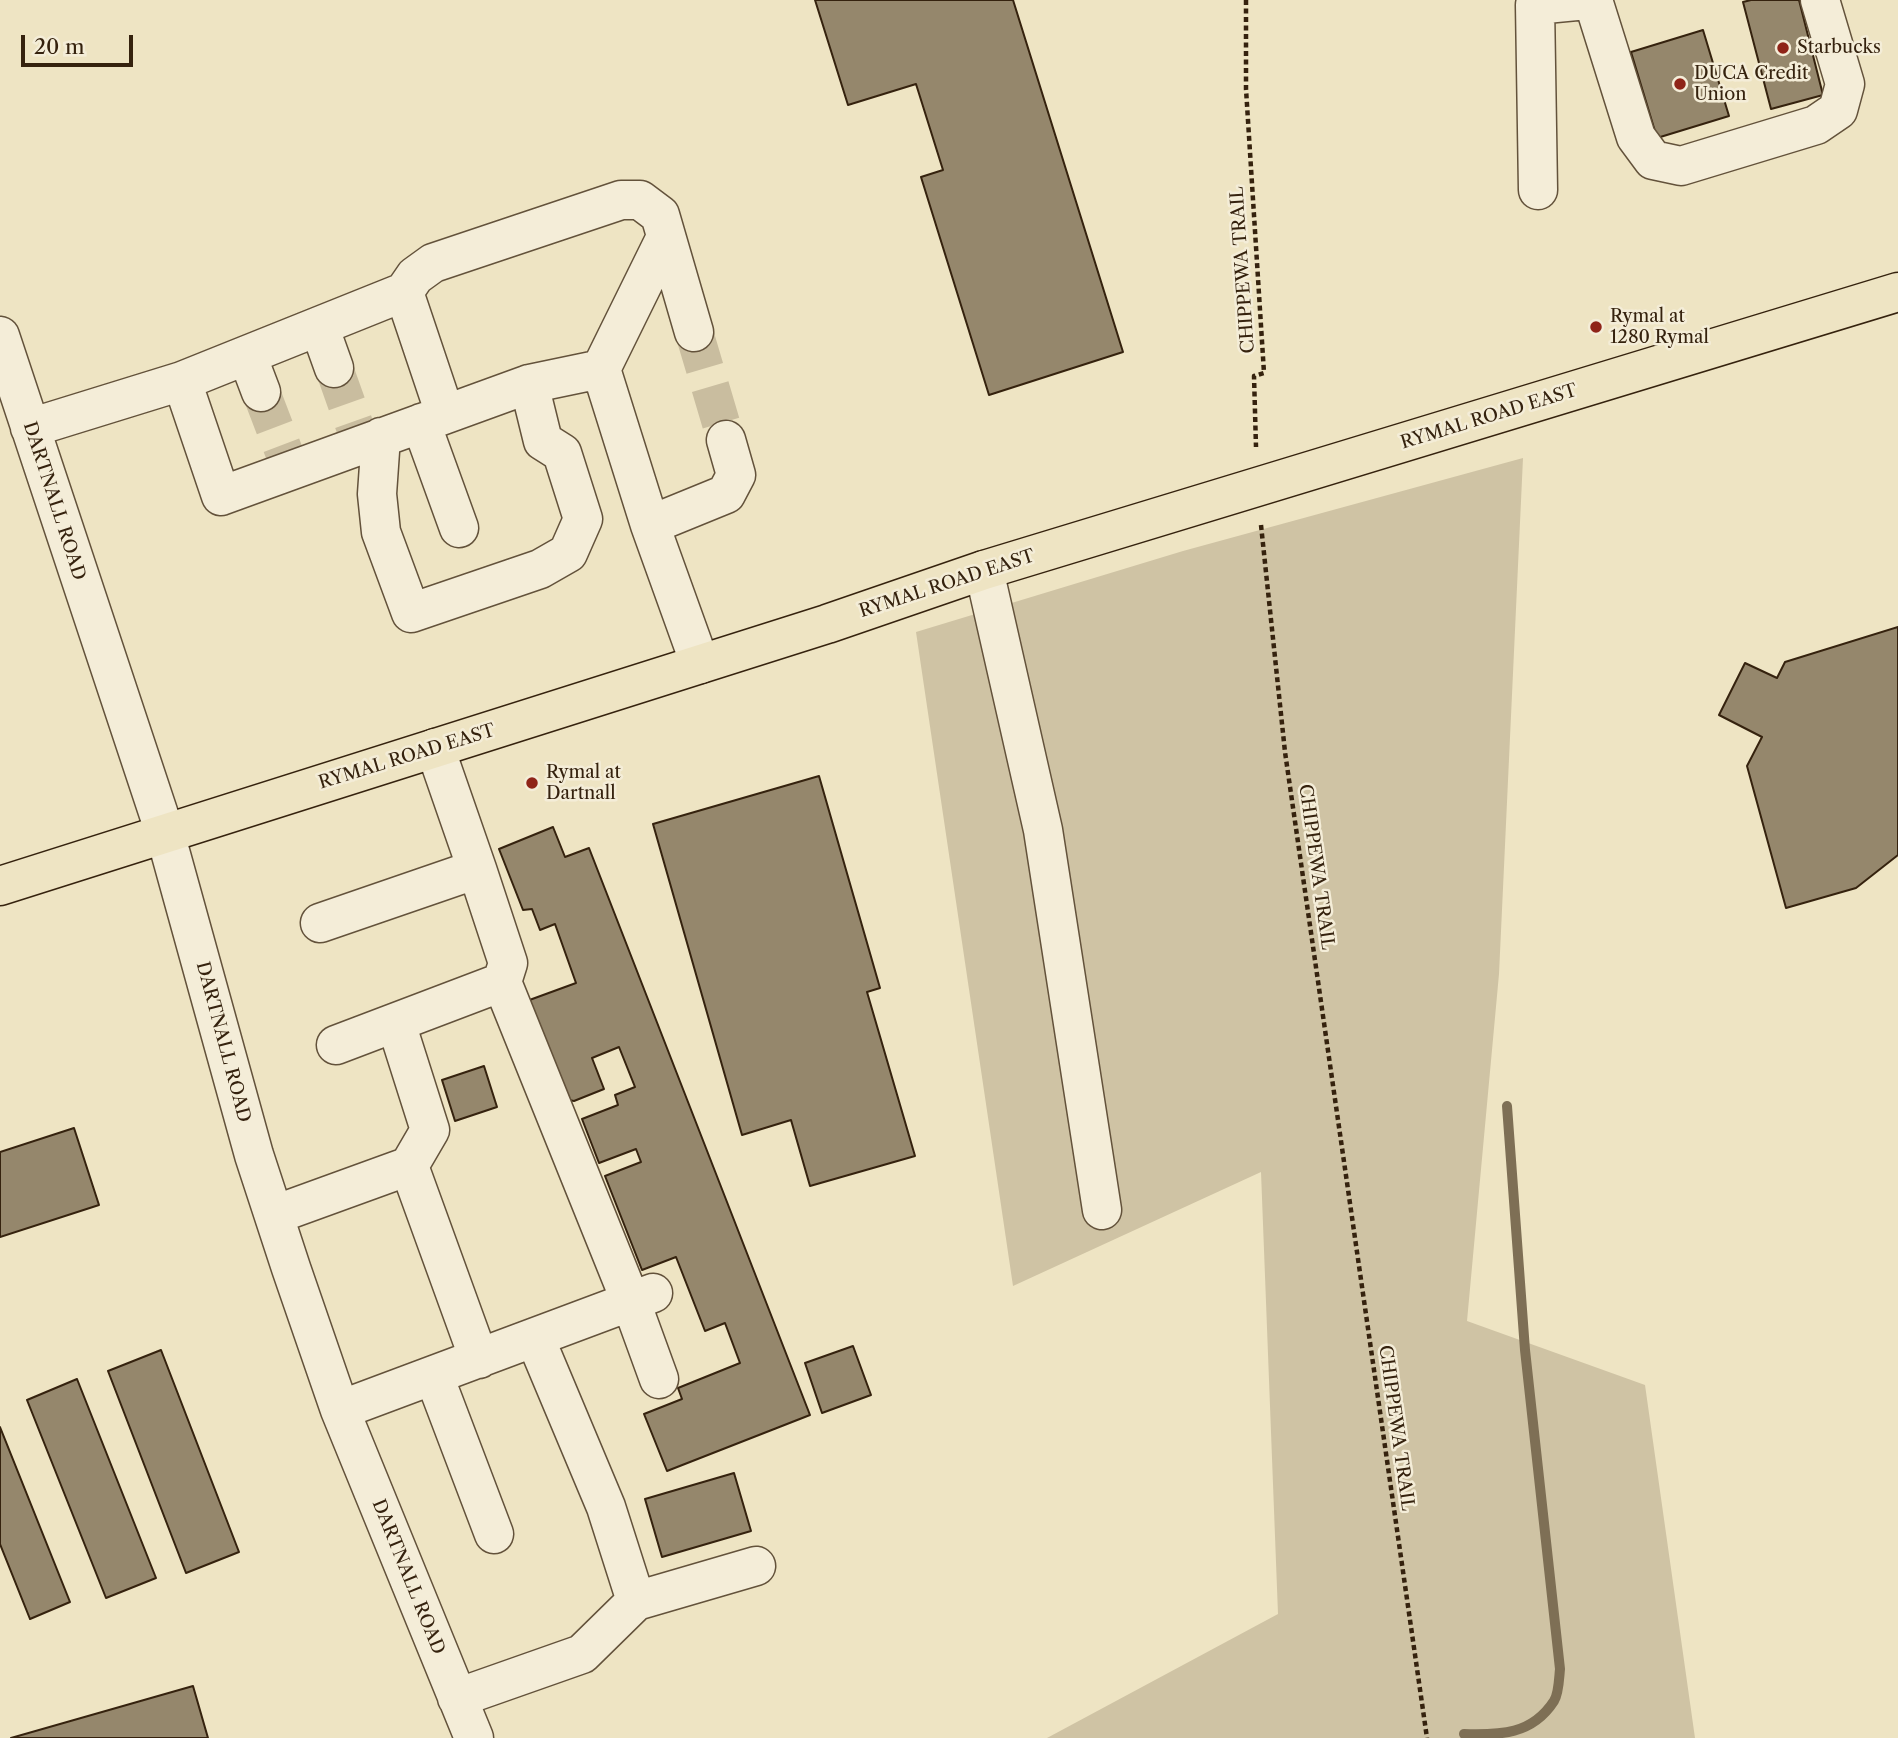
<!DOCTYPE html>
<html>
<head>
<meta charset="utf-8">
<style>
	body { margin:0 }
	#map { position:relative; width:1898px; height:1738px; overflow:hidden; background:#eee4c3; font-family:"Libre Caslon Text",serif }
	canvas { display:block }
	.scale { position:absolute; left:21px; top:35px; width:112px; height:32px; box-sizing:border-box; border:4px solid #35220e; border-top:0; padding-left:9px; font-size:21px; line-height:24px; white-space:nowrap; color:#35220e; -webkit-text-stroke:5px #f4edd8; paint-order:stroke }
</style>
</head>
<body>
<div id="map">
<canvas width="1898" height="1738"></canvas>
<div class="scale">20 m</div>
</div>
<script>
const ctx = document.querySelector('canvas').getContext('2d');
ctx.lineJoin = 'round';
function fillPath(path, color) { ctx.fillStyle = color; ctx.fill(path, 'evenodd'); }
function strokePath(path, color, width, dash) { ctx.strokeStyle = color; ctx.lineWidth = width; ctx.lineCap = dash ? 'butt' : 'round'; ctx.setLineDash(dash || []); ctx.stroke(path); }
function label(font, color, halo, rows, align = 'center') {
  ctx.font = font + ' "Libre Caslon Text",serif'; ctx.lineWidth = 5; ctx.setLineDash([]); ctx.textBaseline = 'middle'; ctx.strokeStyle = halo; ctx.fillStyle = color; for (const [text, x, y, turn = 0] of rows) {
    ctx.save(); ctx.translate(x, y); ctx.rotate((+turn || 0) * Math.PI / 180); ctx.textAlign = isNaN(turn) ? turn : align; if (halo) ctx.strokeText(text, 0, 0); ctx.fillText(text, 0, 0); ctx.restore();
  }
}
const green = new Path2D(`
	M1523,458L1499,974L1467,1321L1645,1385L1695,1738H1047L1278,1614L1261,1172L1013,1286L916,632L1183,551Z`);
const stream = new Path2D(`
	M1464,1734C1500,1735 1532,1735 1554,1701C1559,1693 1559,1678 1560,1669L1525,1350L1507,1106`);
const building = new Path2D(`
	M815,0H1013L1123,352L989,395L921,177L943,170L916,84L848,105Z
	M1751,0H1799L1823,95L1771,109L1743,2Z
	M1703,30L1729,116L1657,138L1631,52Z
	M1898,627V855L1856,888L1786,908L1747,766L1762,737L1719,715L1745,663L1777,678L1785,662Z
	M819,776L880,988L867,992L915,1156L810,1186L791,1120L742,1135L653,824Z
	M553,827L565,857L589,848L810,1415L667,1471L644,1414L682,1399L678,1388L740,1363L725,1323L705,1331L676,1257L642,1270L605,1176L641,1162L636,1149L599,1163L582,1119L618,1105L615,1095L635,1087L619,1047L592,1058L604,1089L574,1101L564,1099L524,1002L576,983L555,924L540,930L532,909L523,910L499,849Z
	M484,1066L497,1107L455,1121L442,1080Z
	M74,1128L99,1205L0,1237V1152Z
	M853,1346L871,1395L822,1413L805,1363Z
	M161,1350L239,1552L186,1573L108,1371Z
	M77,1379L156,1578L106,1598L27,1400Z
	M0,1427L70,1602L30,1619L0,1544Z
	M734,1473L751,1531L662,1557L645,1499Z
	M193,1686L208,1738H11Z`);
const minorTunnel = new Path2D(`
	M694,332L726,440
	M334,368L355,427
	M261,392L284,452`);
const path = new Path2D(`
	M1246,0V89L1264,373L1254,376L1256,447
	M1261,525L1285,752L1427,1738`);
const minor = new Path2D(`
	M1593,0L1636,137L1653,160L1681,166L1816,125L1838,110L1845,84L1820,0
	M1538,190L1535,5L1587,0
	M404,292L445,414
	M319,326L334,368
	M0,336L165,833L254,1155L291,1268L340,1410L474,1738
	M247,355L261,392
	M601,369L665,239
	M182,381L404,292L415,276L433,263L621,200H640L660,215L694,332
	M421,423L459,528
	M30,428L182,381L221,496L529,384L601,369L650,525L700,664
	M381,437L377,494L381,532L411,613L540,569L568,553L583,519L562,453L543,441L529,384
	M650,525L726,494L736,475L726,440
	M984,570L1043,830L1102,1210
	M320,923L477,869L435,748
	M502,982L631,1302L659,1379
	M396,1023L430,1130L409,1166
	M336,1045L502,982L508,963L477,869
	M274,1215L409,1166L479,1359
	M535,1338L606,1507L636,1601
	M434,1376L494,1534
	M340,1410L653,1293
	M457,1698L582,1654L636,1601L756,1566`);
const major = new Path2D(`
	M0,886L827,624L984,570L1898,292`);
const markers = [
	[1783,48,7,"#8f2418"],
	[1680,84,7,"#8f2418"],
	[1596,327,7,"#8f2418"],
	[532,783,7,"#8f2418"]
];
const poiNames = [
	["Starbucks",1797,48],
	["DUCA Credit",1694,74],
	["Union",1694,95],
	["Rymal at",1610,317],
	["1280 Rymal",1610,338],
	["Rymal at",546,773],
	["Dartnall",546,794]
];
const streetNames = [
	["CHIPPEWA TRAIL",1243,270,-94],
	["RYMAL ROAD EAST",1489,417,-17],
	["DARTNALL ROAD",54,501,72],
	["RYMAL ROAD EAST",947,584,-18],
	["RYMAL ROAD EAST",407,757,-17],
	["CHIPPEWA TRAIL",1316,867,82],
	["DARTNALL ROAD",223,1042,75],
	["CHIPPEWA TRAIL",1396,1428,82],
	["DARTNALL ROAD",408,1577,68]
];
fillPath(green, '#cfc3a4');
strokePath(stream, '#7e6f55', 10);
fillPath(building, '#95876c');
strokePath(building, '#35220e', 2);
strokePath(minorTunnel, '#c9bd9f', 38, [38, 19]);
strokePath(minor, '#63523b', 41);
strokePath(major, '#35220e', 41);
strokePath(path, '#35220e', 4.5, [5, 3.5]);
strokePath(minor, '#f4edd8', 38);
strokePath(major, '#eee4c3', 38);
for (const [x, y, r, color] of markers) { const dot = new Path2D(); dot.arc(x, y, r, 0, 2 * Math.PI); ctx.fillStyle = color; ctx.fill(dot); strokePath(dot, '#f4edd8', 2.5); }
label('18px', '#35220e', '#f4edd8', poiNames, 'left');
label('18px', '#35220e', '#f4edd8', streetNames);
</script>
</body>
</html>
